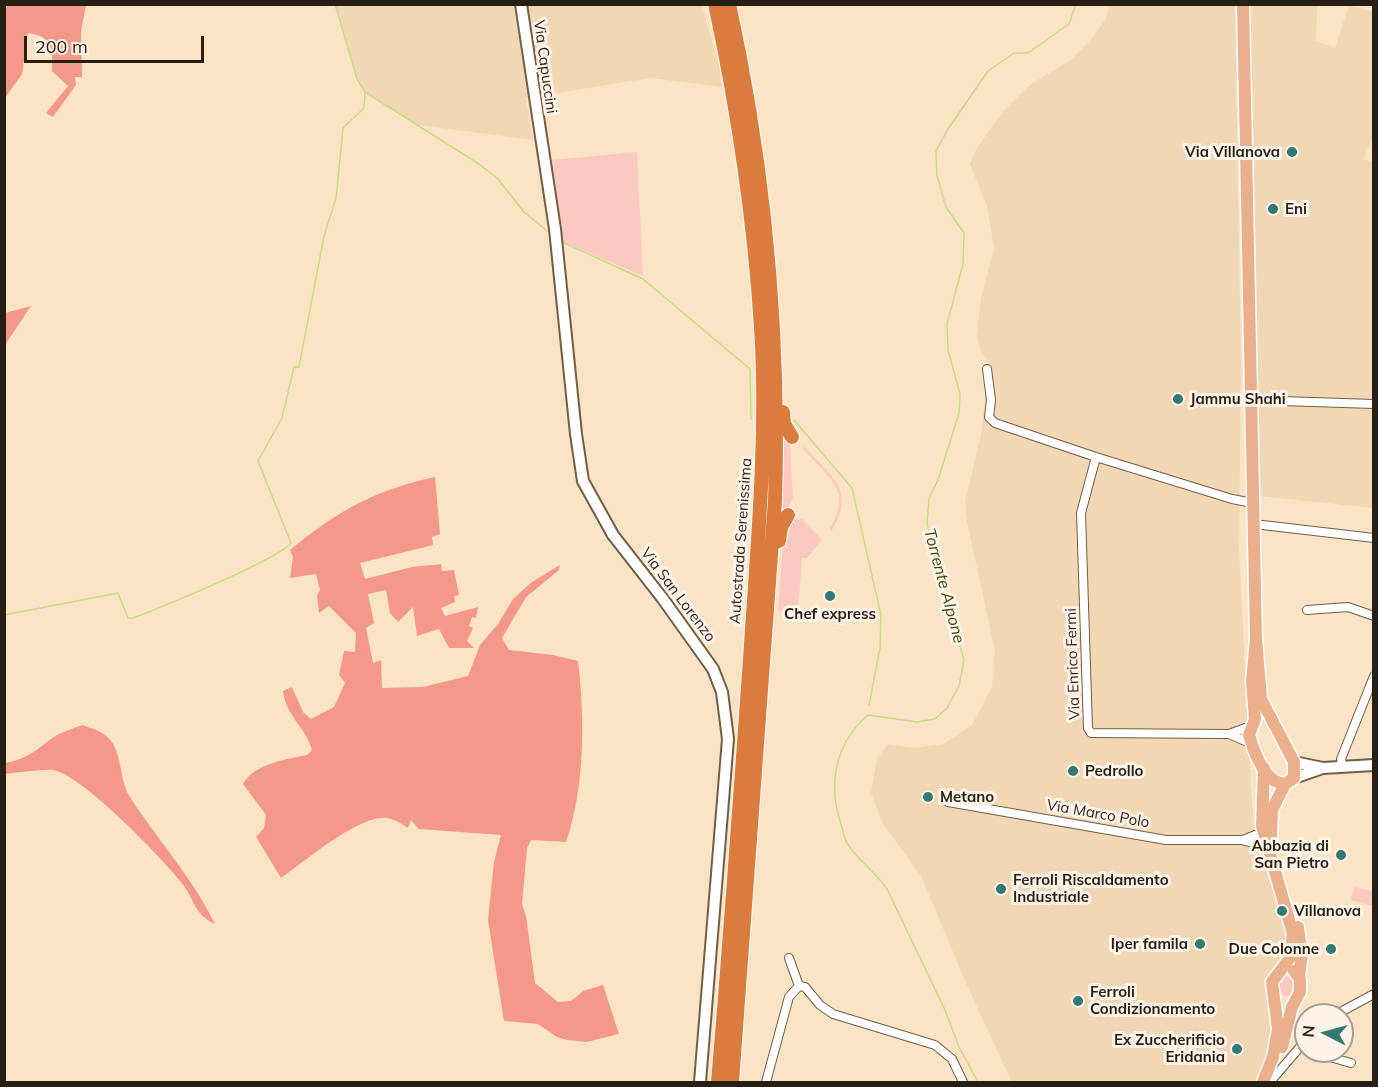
<!DOCTYPE html>
<html>
<head>
<meta charset="utf-8">
<style>
	body { margin:0 }
	#map { position:relative; width:1378px; height:1087px; overflow:hidden; background:#fbe4c6; font-family:Mulish,sans-serif }
	canvas { display:block }
	.frame { position:absolute; inset:0; border:6px solid #281f14; pointer-events:none }
	.north { position:absolute; left:1294px; top:1003px; width:60px; height:60px; box-sizing:border-box; background:#fdf3e8; border:2px solid #a89e93; border-radius:50%; rotate:276deg; font-size:16px; font-weight:700; line-height:24px; text-align:center; color:#281f14 }
	.north::after { content:''; display:block; margin:auto; width:21px; height:27px; background:#317972; clip-path:polygon(50% 0,100% 100%,50% 72%,0 100%) }
	.scale { position:absolute; left:24px; top:36px; width:180px; height:27px; box-sizing:border-box; border:3px solid #281f14; border-top:0; padding-left:8px; font-size:18px; line-height:21px; white-space:nowrap; color:#281f14; -webkit-text-stroke:4px #fdf3e8; paint-order:stroke }
</style>
</head>
<body>
<div id="map">
<canvas width="1378" height="1087"></canvas>
<div class="frame"></div>
<div class="north">N</div>
<div class="scale">200 m</div>
</div>
<script>
const ctx = document.querySelector('canvas').getContext('2d');
ctx.lineJoin = 'round';
function fillPath(path, color) { ctx.fillStyle = color; ctx.fill(path, 'evenodd'); }
function strokePath(path, color, width, dash) { ctx.strokeStyle = color; ctx.lineWidth = width; ctx.lineCap = dash ? 'butt' : 'round'; ctx.setLineDash(dash || []); ctx.stroke(path); }
function label(font, color, halo, rows, align = 'center') {
  ctx.font = font + ' Mulish,sans-serif'; ctx.lineWidth = 6; ctx.setLineDash([]); ctx.textBaseline = 'middle'; ctx.strokeStyle = halo; ctx.fillStyle = color; for (const [text, x, y, turn = 0] of rows) {
    ctx.save(); ctx.translate(x, y); ctx.rotate((+turn || 0) * Math.PI / 180); ctx.textAlign = isNaN(turn) ? turn : align; if (halo) ctx.strokeText(text, 0, 0); ctx.fillText(text, 0, 0); ctx.restore();
  }
}
const built = new Path2D(`
	M335,5H702L719,66L722,87L650,78L526,98L533,140L418,125L379,102L360,86Z
	M1109,5H1235L1241,364L1239,548L1250,769L1253,820L1260,846L1265,847L1274,876L1290,947L1275,970L1268,973L1264,985L1268,988L1275,1031L1260,1082H1012L969,990L921,876L883,824L871,793L877,758L888,744L914,748L943,744L972,725L992,687L995,651L967,522L965,501L981,435L989,363L980,349L977,336L981,299L994,248L987,206L970,164L977,148L1001,114L1031,84L1071,60L1092,38L1106,19Z
	M1248,5H1317L1316,41L1335,48L1349,5L1373,12V138L1363,159L1374,162L1373,508L1259,496Z`);
const green = new Path2D(`
	M637,152L643,276L559,240L551,160Z
	M784,435L790,444L793,500L782,514Z
	M804,446C832,478 857,489 831,532L830,528C855,491 826,475 802,448Z
	M802,519L820,538L821,541L807,558H802L798,613L778,611L784,528L792,520Z
	M1354,887L1373,891V906L1351,900Z
	M1277 986a10 10 0 1 1 20 0a10 10 0 1 1-20 0Z`);
const forest = new Path2D(`
	M5,4L86,5L81,31L82,77H75L76,85L53,117L46,113L68,86L52,71C53,50 53,36 28,33L22,74L5,98Z
	M31,306L5,345V313Z
	M435,477L440,534L432,537L433,545L360,563L365,579L412,567L441,564L442,571L454,570L459,595L454,596L455,602L441,608L445,616L478,607L476,618L472,617L469,626L473,628L467,641L474,648H449L439,629L417,636L413,607L398,622L390,613L386,590L368,594L374,623L366,628L373,663L381,660L382,688L423,687L468,676L480,645L498,624L513,599L532,582L560,565L559,570L526,597L502,638L509,650L553,655L578,661C585,720 585,786 566,842L531,840L527,848L522,904L526,916L535,983L558,1002L571,1001L583,991L603,985L619,1034L587,1042L567,1040L557,1037L538,1024L504,1021L488,920L494,862L501,835L419,829L411,820L408,828C402,824 394,819 387,818C360,814 304,862 281,878L256,837L264,828L266,815L243,784C254,764 286,759 307,755L312,750C306,728 286,716 283,691L292,687L303,712L311,719L334,707L345,683L339,675L344,651L355,652L356,633L329,606L319,613L317,595L320,590L316,574L290,578L293,557L290,550C337,511 375,490 435,477Z
	M82,725C94,729 106,732 113,744C122,759 120,781 130,797C158,841 191,875 215,924C193,914 195,899 181,882C161,857 84,777 54,770C51,769 10,773 5,774V763C23,760 33,753 47,742C57,733 70,730 82,725Z`);
const stream = new Path2D(`
	M335,4L357,79L365,92L479,164L497,178L524,212L551,234
	M562,242L643,279L750,369L751,419
	M794,420L852,488L881,615L880,648L869,705
	M4,615L118,593L128,618H133C160,608 277,560 291,543L258,461L282,418L294,367H299L324,236L336,198L343,128L364,108L365,92
	M978,1082L959,1047L945,1010L887,889C876,872 856,859 847,843C844,837 842,828 840,821C828,782 836,742 868,715L917,722L935,719L947,708L959,686L964,660L927,524L929,498L938,480L959,413L960,394L948,350L947,324L963,264L964,233L946,207L937,176L936,151L948,129L988,71L1014,53H1028L1069,24L1076,4`);
const street = new Path2D(`
	M987,369L991,400L989,417L995,423L1096,457
	M1251,400L1374,404
	M1254,524L1374,538
	M1307,610L1348,607L1374,616
	M1229,734L1251,726
	M1252,744L1229,734L1091,733L1088,728L1081,513L1096,457L1232,499L1253,503
	M1342,767L1341,759L1374,676
	M948,802L1166,840H1243L1263,832
	M1245,841L1266,845
	M789,958L799,986
	M799,986L805,987L820,1005L833,1014L935,1045L952,1059L963,1082
	M1335,1015L1374,994
	M1309,1051L1351,1063
	M766,1082L789,997L799,986
	M1270,1082L1306,1040`);
const secondary = new Path2D(`
	M521,4L555,229L576,434L583,481L613,535L663,599L713,669L722,692L728,739L700,1082
	M1294,762L1323,768L1374,765
	M1294,778L1320,769`);
const primary = new Path2D(`
	M1243,4L1256,638L1261,699L1294,762V778L1285,784C1265,783 1254,752 1249,735L1255,719L1252,682L1256,638
	M1271,838L1272,810L1285,784
	M1298,927L1302,955L1299,976
	M1282,1047L1292,1007L1300,992V979L1294,971
	M1263,1082L1273,1057L1278,1029L1272,982L1290,958L1293,934L1262,826L1264,768`);
const highway = new Path2D(`
	M715,4C738,111 754,218 761,327C768,438 757,549 750,659C740,800 730,942 718,1082
	M729,4C765,168 780,334 775,501L732,1082
	M783,412L784,424L792,437
	M779,541L781,527L788,515`);
const markers = [
	[1292,152,6,"#317972"],
	[1273,209,6,"#317972"],
	[1178,399,6,"#317972"],
	[830,596,6,"#317972"],
	[1073,771,6,"#317972"],
	[928,797,6,"#317972"],
	[1341,855,6,"#317972"],
	[1001,889,6,"#317972"],
	[1282,911,6,"#317972"],
	[1200,944,6,"#317972"],
	[1331,949,6,"#317972"],
	[1078,1001,6,"#317972"],
	[1237,1049,6,"#317972"]
];
const streetNames = [
	["Via Capuccini",545,67,82],
	["Autostrada Serenissima",741,541,-86],
	["Via San Lorenzo",678,595,53],
	["Via Enrico Fermi",1073,664,-92],
	["Via Marco Polo",1098,814,10]
];
const poiNames = [
	["Via Villanova",1280,152,"right"],
	["Eni",1285,209],
	["Jammu Shahi",1190,399],
	["Chef express",830,614,"center"],
	["Pedrollo",1085,771],
	["Metano",940,797],
	["Abbazia di",1329,846,"right"],
	["San Pietro",1329,863,"right"],
	["Ferroli Riscaldamento",1013,880],
	["Industriale",1013,897],
	["Villanova",1294,911],
	["Iper famila",1188,944,"right"],
	["Due Colonne",1319,949,"right"],
	["Ferroli",1090,992],
	["Condizionamento",1090,1009],
	["Ex Zuccherificio",1225,1040,"right"],
	["Eridania",1225,1057,"right"]
];
const waterNames = [
	["Torrente Alpone",944,586,75]
];
fillPath(built, '#f2d7b4');
fillPath(green, '#fbc9c0');
fillPath(forest, '#f4998a');
strokePath(stream, '#c8dc85', 1.5);
strokePath(street, '#725e44', 10);
strokePath(secondary, '#725e44', 14);
strokePath(primary, '#fff', 15);
strokePath(highway, '#fff', 16);
strokePath(street, '#fff', 8);
strokePath(secondary, '#fff', 10);
strokePath(primary, '#e9b08b', 12);
strokePath(highway, '#da7c3e', 14);
for (const [x, y, r, color] of markers) { const dot = new Path2D(); dot.arc(x, y, r, 0, 2 * Math.PI); ctx.fillStyle = color; ctx.fill(dot); strokePath(dot, '#fdf3e8', 2); }
label('15px', '#281f14', '#fdf3e8', streetNames);
label('bold 15px', '#281f14', '#fdf3e8', poiNames, 'left');
label('italic 16px', '#404b09', '#fdf3e8', waterNames);
</script>
</body>
</html>
